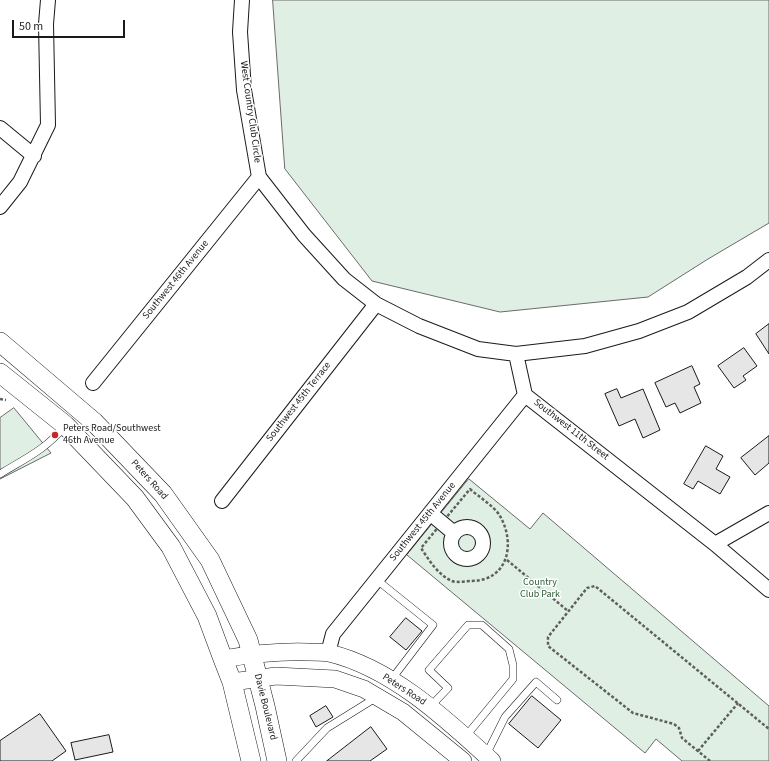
<!DOCTYPE html>
<html>
<head>
<meta charset="utf-8">
<style>
	body { margin:0 }
	#map { position:relative; width:769px; height:761px; overflow:hidden; background:#fff; font-family:"Source Sans 3",sans-serif }
	canvas { display:block }
	.scale { position:absolute; left:12px; top:20px; width:113px; height:18px; box-sizing:border-box; border:2px solid #1a1a1a; border-top:0; padding-left:5px; font-size:12px; line-height:14px; white-space:nowrap; color:#1a1a1a; -webkit-text-stroke:3px #fff; paint-order:stroke }
</style>
</head>
<body>
<div id="map">
<canvas width="769" height="761"></canvas>
<div class="scale">50 m</div>
</div>
<script>
const ctx = document.querySelector('canvas').getContext('2d');
ctx.lineJoin = 'round';
function fillPath(path, color) { ctx.fillStyle = color; ctx.fill(path, 'evenodd'); }
function strokePath(path, color, width, dash) { ctx.strokeStyle = color; ctx.lineWidth = width; ctx.lineCap = dash ? 'butt' : 'round'; ctx.setLineDash(dash || []); ctx.stroke(path); }
function label(font, color, halo, rows, align = 'center') {
  ctx.font = font + ' "Source Sans 3",sans-serif'; ctx.lineWidth = 3; ctx.setLineDash([]); ctx.textBaseline = 'middle'; ctx.strokeStyle = halo; ctx.fillStyle = color; for (const [text, x, y, turn = 0] of rows) {
    ctx.save(); ctx.translate(x, y); ctx.rotate((+turn || 0) * Math.PI / 180); ctx.textAlign = isNaN(turn) ? turn : align; if (halo) ctx.strokeText(text, 0, 0); ctx.fillText(text, 0, 0); ctx.restore();
  }
}
const green = new Path2D(`
	M273,0H769V223L708,259L648,297L500,312L372,281L285,169Z
	M14,408L51,453L0,479V418Z
	M469,479L530,529L543,513L769,706V761H682L656,739L645,753L407,555Z`);
const building = new Path2D(`
	M769,324V354L756,334Z
	M744,348L757,366L743,376L746,380L734,388L718,366Z
	M692,366L700,384L694,387L701,403L680,413L675,403L666,407L655,383Z
	M617,389L621,398L643,389L660,430L643,438L635,419L619,426L605,394Z
	M769,436V463L755,475L741,458Z
	M706,446L723,456L716,469L730,477L720,494L698,481L693,489L684,484Z
	M406,618L422,631L406,650L390,637Z
	M532,696L561,720L538,748L509,724Z
	M326,706L333,717L316,727L310,716Z
	M40,714L66,751L52,761H0V741Z
	M371,727L387,749L370,761H327Z
	M109,735L113,752L75,760L71,743Z`);
const path = new Path2D(`
	M0,399L6,400
	M470,489C479,497 494,506 500,516C516,544 508,581 471,581C466,581 457,583 452,581C438,575 429,560 421,548Z
	M507,560L568,611
	M698,751L738,703
	M710,761L682,738L679,728L674,724L633,713L548,646V637L587,588L595,586L769,729`);
const service = new Path2D(`
	M0,474C26,458 45,450 65,426
	M377,580L433,625L391,680
	M430,707L448,688L429,670L468,625H482L509,649L513,665V679L466,736
	M486,755L505,717L536,682L557,700
	M296,761L327,728L377,697`);
const minor = new Path2D(`
	M242,0L240,32L244,90L259,177L304,235L344,279L376,304L419,326L478,349L516,354L585,346L639,331L688,312L747,277L769,260
	M0,128L34,156
	M0,207L20,182L48,125L46,24L48,0
	M516,354L525,395L715,544L769,590
	M93,383L259,177
	M222,501L376,304
	M430,513L454,533
	M451 543a16 16 0 1 1 32 0a16 16 0 1 1-32 0Z
	M715,544L769,513
	M328,653L333,634L525,395`);
const tertiary = new Path2D(`
	M223,659C252,654 278,651 308,652C315,652 322,652 329,653C392,668 446,719 492,761
	M232,682L276,676L335,679L364,689L403,712L463,761`);
const secondary = new Path2D(`
	M0,342L94,422L163,494L210,560L248,640L265,706L277,761
	M0,373L65,425L135,498L171,547L207,616L223,659L232,682L251,761`);
const markers = [
	[55,435,4,"#c62828"]
];
const streetNames = [
	["West Country Club Circle",250,112,82],
	["Southwest 46th Avenue",176,280,-51],
	["Southwest 45th Terrace",299,402,-52],
	["Southwest 11th Street",571,430,38],
	["Peters Road",149,480,48],
	["Southwest 45th Avenue",423,522,-51],
	["Peters Road",404,690,33],
	["Davie Boulevard",265,707,76]
];
const poiNames = [
	["Peters Road/Southwest",63,429],
	["46th Avenue",63,441]
];
const parkNames = [
	["Country",540,583],
	["Club Park",540,595]
];
fillPath(green, '#e0efe3');
strokePath(green, '#6a6a6a', 1);
fillPath(building, '#e6e6e6');
strokePath(building, '#1a1a1a', 1);
strokePath(service, '#1a1a1a', 8);
strokePath(minor, '#1a1a1a', 16);
strokePath(tertiary, '#1a1a1a', 18);
strokePath(secondary, '#1a1a1a', 20);
strokePath(path, '#5f5f5f', 2.5, [3, 2]);
strokePath(service, '#fff', 7);
strokePath(minor, '#fff', 14);
strokePath(tertiary, '#fff', 17);
strokePath(secondary, '#fff', 19);
for (const [x, y, r, color] of markers) { const dot = new Path2D(); dot.arc(x, y, r, 0, 2 * Math.PI); ctx.fillStyle = color; ctx.fill(dot); strokePath(dot, '#fff', 1.5); }
label('10px', '#1a1a1a', '#fff', streetNames);
label('10px', '#1a1a1a', '#fff', poiNames, 'left');
label('10px', '#2b5a34', '#fff', parkNames);
</script>
</body>
</html>
